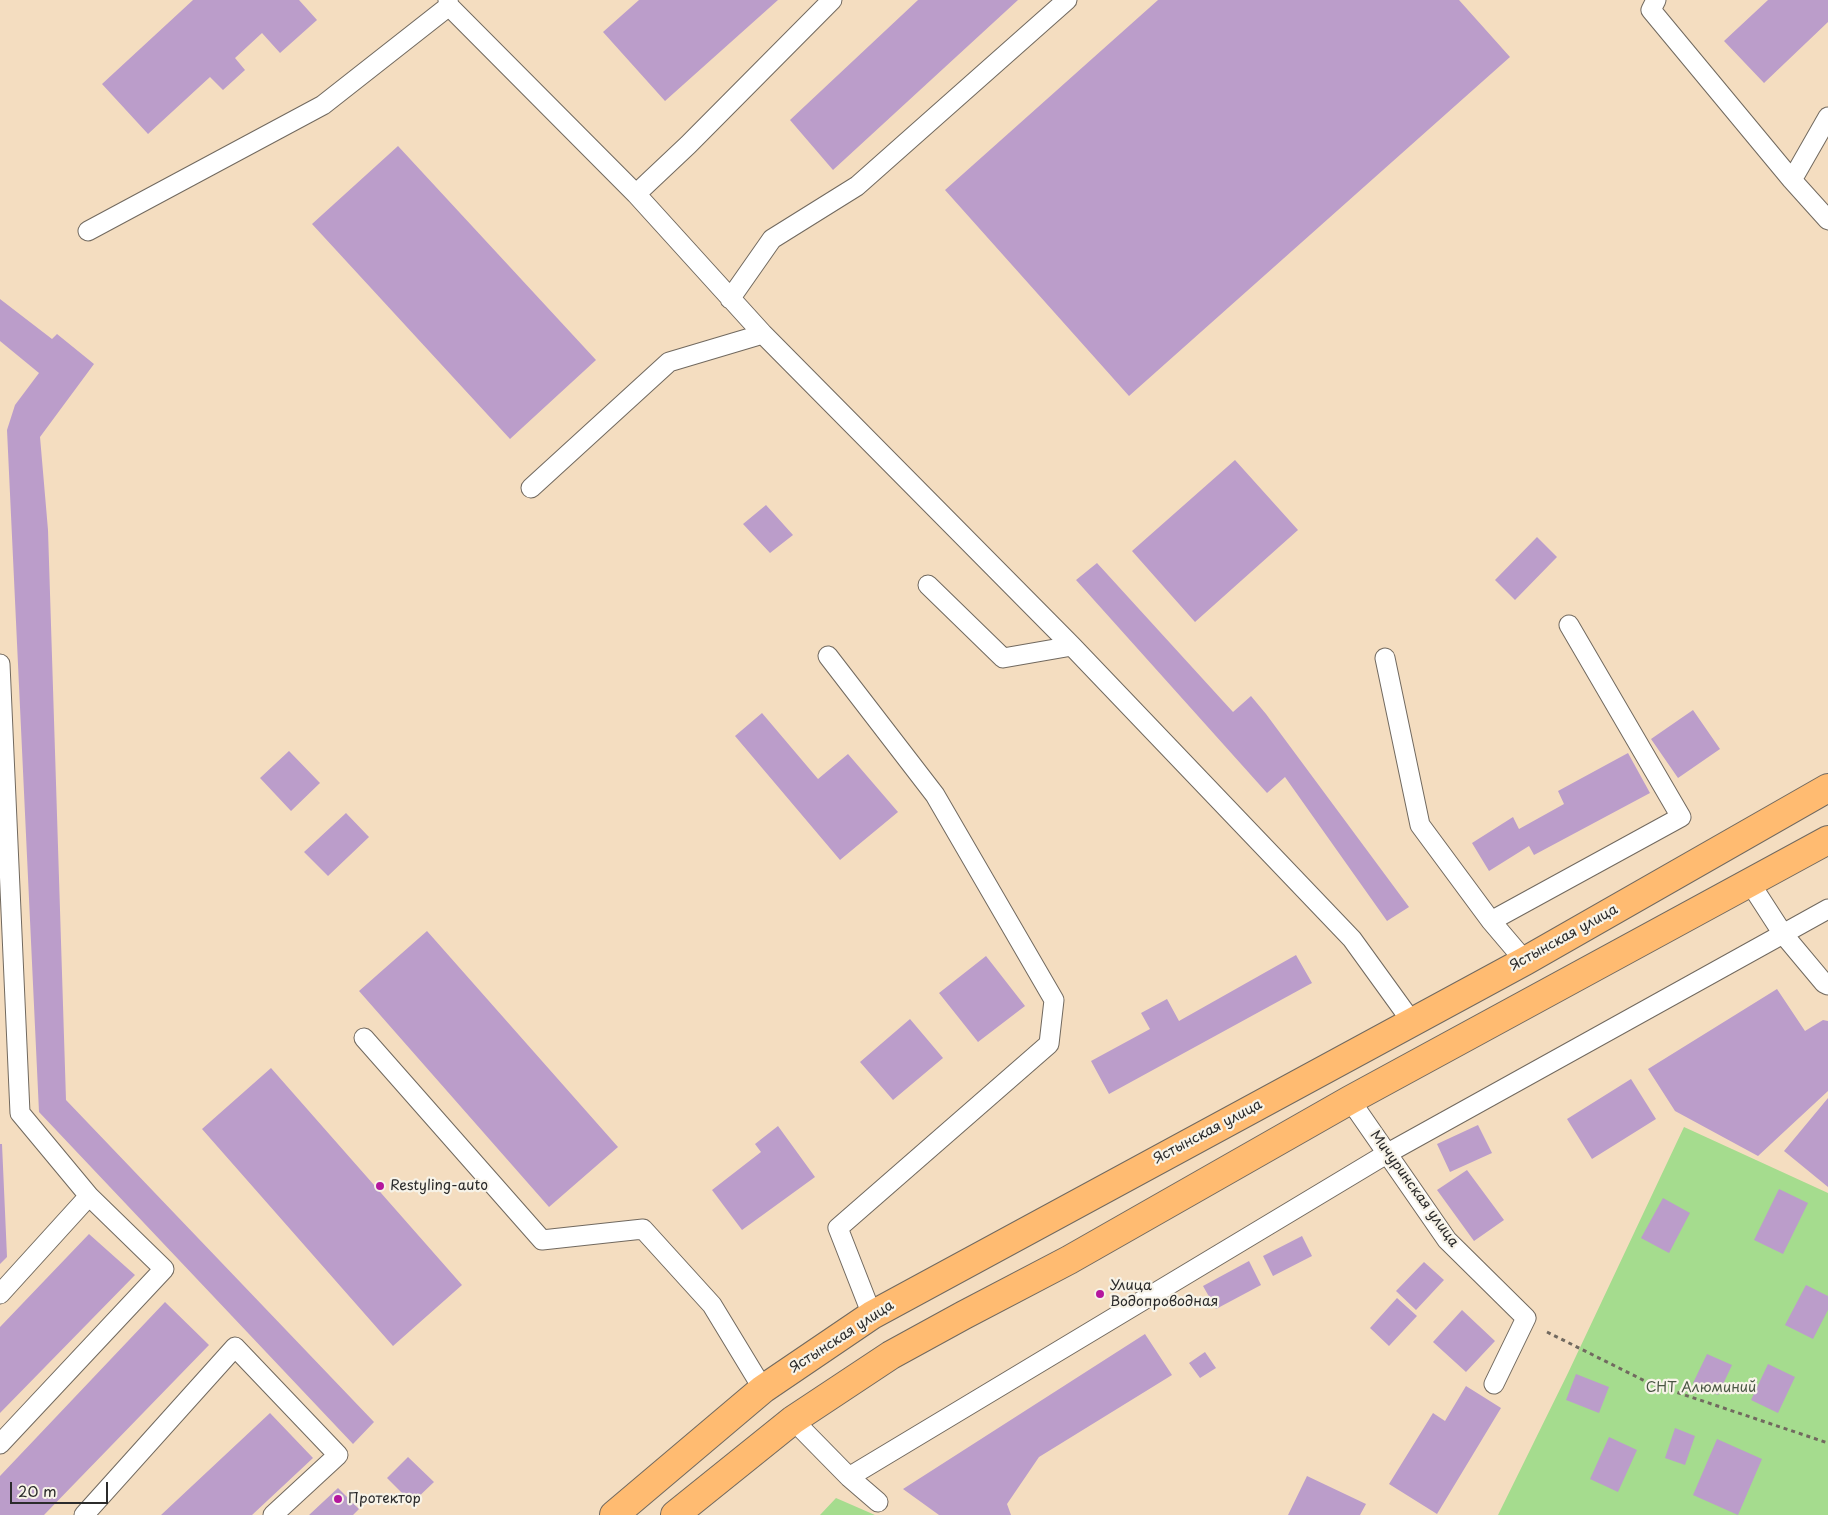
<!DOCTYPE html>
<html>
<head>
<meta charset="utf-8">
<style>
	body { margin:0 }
	#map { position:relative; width:1828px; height:1515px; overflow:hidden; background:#f4ddc0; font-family:"Playpen Sans",sans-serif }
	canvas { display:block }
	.scale { position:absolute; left:10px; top:1482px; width:98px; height:22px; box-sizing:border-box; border:2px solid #2b2b2b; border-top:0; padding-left:6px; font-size:15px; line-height:18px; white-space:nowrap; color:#2b2b2b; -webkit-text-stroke:4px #f7f3e8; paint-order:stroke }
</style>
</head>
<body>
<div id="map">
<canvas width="1828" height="1515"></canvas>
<div class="scale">20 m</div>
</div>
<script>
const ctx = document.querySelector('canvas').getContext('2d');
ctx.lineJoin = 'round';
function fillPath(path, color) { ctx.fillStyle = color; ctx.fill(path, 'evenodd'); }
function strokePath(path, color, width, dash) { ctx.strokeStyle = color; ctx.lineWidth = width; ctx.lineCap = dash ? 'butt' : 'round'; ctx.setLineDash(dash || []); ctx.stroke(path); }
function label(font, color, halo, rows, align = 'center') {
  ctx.font = font + ' "Playpen Sans",sans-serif'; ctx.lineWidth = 4.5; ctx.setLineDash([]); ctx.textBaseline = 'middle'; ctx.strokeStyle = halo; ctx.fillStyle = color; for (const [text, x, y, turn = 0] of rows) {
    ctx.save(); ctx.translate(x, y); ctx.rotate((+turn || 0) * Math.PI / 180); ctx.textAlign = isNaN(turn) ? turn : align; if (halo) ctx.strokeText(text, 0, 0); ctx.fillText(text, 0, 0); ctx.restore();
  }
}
const green = new Path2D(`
	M1684,1127L1828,1193V1515H1498L1568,1373Z
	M836,1498L875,1515H820Z`);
const building = new Path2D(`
	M193,0H299L317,20L280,53L262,33L235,58L245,70L223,90L210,77L148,134L102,84Z
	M639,0H778L665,101L603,32Z
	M918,0H1018L833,170L790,120Z
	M1158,0H1459L1510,57L1129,396L945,190Z
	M1768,0H1828V22L1764,83L1724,41Z
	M398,146L596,360L510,439L312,224Z
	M0,299L52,339L57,334L94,364L40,437L48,530L66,1100L374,1422L353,1444L39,1112L7,430L15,405L39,373L0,341Z
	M1235,460L1298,530L1195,622L1132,551Z
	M766,505L793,535L770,553L743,524Z
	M1537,537L1557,557L1515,600L1495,580Z
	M1097,563L1233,712L1251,696L1266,714L1409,907L1387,921L1285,777L1267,793L1076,580Z
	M1693,710L1720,749L1678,778L1651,739Z
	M762,713L818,779L848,754L898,812L840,860L735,736Z
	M289,751L320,783L291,811L260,778Z
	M1628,753L1650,793L1534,855L1529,846L1489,871L1472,843L1513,817L1519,829L1564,804L1558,791Z
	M346,813L369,837L328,876L304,852Z
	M427,931L618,1147L549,1207L359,991Z
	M1296,955L1312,983L1109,1094L1091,1061L1150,1029L1141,1013L1167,999L1179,1021Z
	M986,956L1025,1006L978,1042L939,993Z
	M1777,989L1805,1031L1823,1020L1828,1021V1091L1758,1156L1675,1111L1648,1069Z
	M910,1019L943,1058L893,1100L860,1062Z
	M271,1068L462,1285L393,1346L202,1129Z
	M1631,1079L1656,1119L1592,1159L1567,1119Z
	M1828,1098V1187L1784,1151Z
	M1478,1125L1492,1153L1450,1172L1437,1144Z
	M778,1126L815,1177L742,1230L712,1190L761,1152L755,1144Z
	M0,1144H2L7,1257L0,1264Z
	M1467,1170L1504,1220L1474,1241L1437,1190Z
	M1779,1189L1808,1203L1783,1254L1754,1240Z
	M1663,1198L1690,1213L1669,1253L1641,1238Z
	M89,1234L135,1275L0,1413V1327Z
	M1302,1236L1312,1256L1273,1276L1263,1256Z
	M1249,1261L1261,1285L1216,1309L1203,1286Z
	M1424,1262L1444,1280L1416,1310L1396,1291Z
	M1806,1285L1828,1296V1310L1813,1339L1785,1325Z
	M1397,1298L1417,1316L1389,1346L1370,1328Z
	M165,1302L209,1345L44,1515H0V1476Z
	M1462,1310L1495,1341L1466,1372L1433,1342Z
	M1145,1334L1172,1375L1039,1457L1007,1504L1011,1515H939L903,1489Z
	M1205,1352L1216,1368L1200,1378L1189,1363Z
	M1707,1354L1732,1365L1718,1395L1693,1383Z
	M1768,1364L1795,1377L1778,1413L1751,1400Z
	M1576,1374L1609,1387L1599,1413L1566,1400Z
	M1466,1386L1501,1408L1437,1514L1389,1484L1433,1413L1445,1421Z
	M270,1413L313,1458L252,1515H161Z
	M1675,1428L1695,1436L1685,1465L1665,1458Z
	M1609,1437L1637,1450L1618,1492L1590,1479Z
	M1717,1439L1762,1459L1738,1515L1693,1495Z
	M408,1457L434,1482L412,1503L387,1478Z
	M1307,1476L1366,1504L1360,1515H1288Z
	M338,1488L359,1509L353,1515H309Z`);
const path = new Path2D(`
	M1547,1332L1649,1383L1828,1443`);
const lane = new Path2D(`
	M448,0L449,6L636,194L763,334L1072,646L1352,939L1412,1022
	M1656,0L1651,10L1792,180L1828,220
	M1792,180L1828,117
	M636,194L688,145L832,0
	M88,231L323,105L449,6
	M730,299L772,239L857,186L1067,0
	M531,488L669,362L763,334
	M928,585L1003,658L1072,646
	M828,656L935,795L1054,1000L1049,1044L838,1228L872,1315
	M1385,658L1420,825L1491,921L1525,961
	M0,664L20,1113L89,1196L0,1294
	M1750,883L1783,934L1824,983L1828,985
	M1491,921L1681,817L1569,625
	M364,1038L542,1240L643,1229L712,1305L763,1389
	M1350,1100L1447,1240L1526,1318L1494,1384
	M793,1420L849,1477L878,1502
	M0,1444L164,1269L89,1196
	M849,1477L1388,1153L1828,909
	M84,1515L235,1347L338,1455L273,1515`);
const primary = new Path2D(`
	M614,1515L763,1389L872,1315L1525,961L1828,788
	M675,1515L793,1420L891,1355L964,1315L1069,1260L1350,1100L1828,840`);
const markers = [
	[380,1186,5,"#b5179e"],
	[1100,1294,5,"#b5179e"],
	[338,1499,5,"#b5179e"]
];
const streetNames = [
	["Ястынская улица",1564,938,-29],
	["Ястынская улица",1208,1132,-28],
	["Мичуринская улица",1414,1189,54],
	["Ястынская улица",842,1337,-33]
];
const poiNames = [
	["Restyling-auto",390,1186],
	["Улица",1110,1286],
	["Водопроводная",1110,1302],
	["Протектор",348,1499]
];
const parkNames = [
	["СНТ Алюминий",1701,1388]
];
fillPath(green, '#a5dc8e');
fillPath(building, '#bb9dca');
strokePath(lane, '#71695f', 21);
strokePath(primary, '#71695f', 30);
strokePath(path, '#71695f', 3, [4, 4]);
strokePath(lane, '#fff', 19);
strokePath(primary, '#ffbb71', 28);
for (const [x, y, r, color] of markers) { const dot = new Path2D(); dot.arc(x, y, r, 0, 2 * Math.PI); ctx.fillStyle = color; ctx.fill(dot); strokePath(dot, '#f7f3e8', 2); }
label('14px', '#2b2b2b', '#f7f3e8', streetNames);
label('14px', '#2b2b2b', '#f7f3e8', poiNames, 'left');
label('14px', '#4a5744', '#f7f3e8', parkNames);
</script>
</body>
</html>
